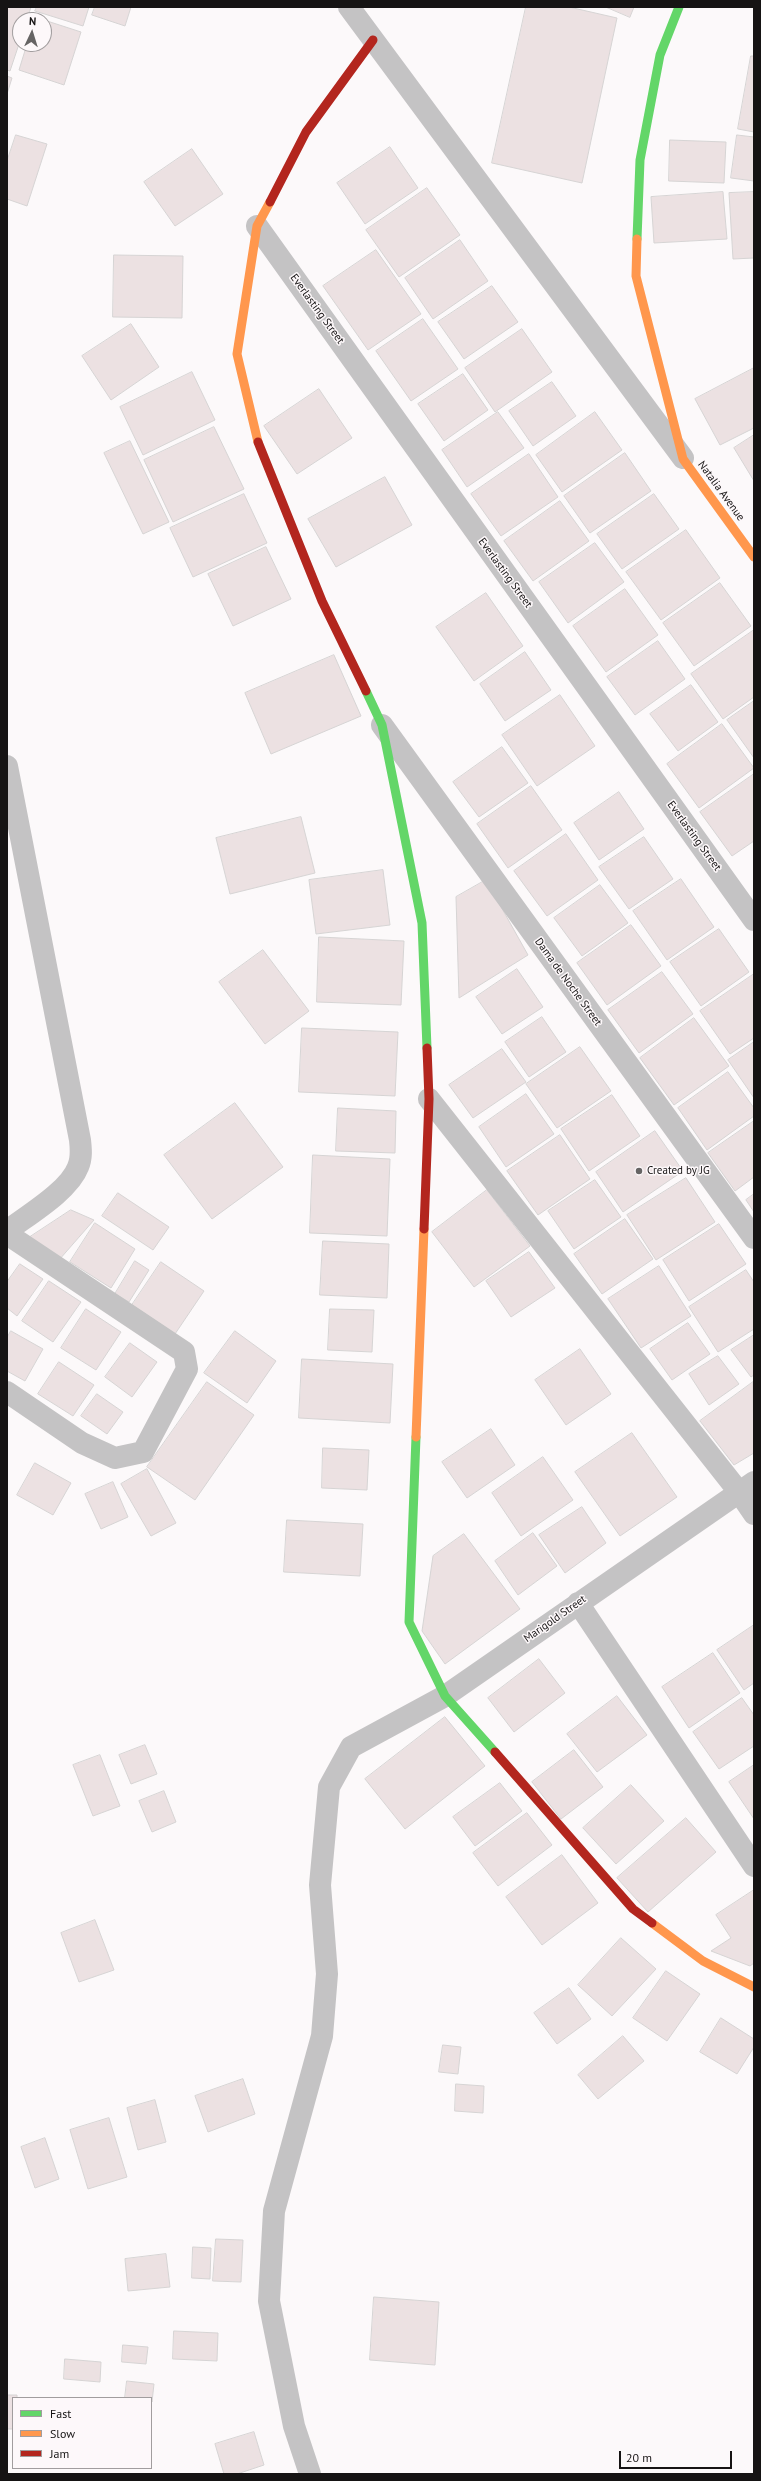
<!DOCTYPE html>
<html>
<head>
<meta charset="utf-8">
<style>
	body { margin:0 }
	#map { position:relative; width:761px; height:2481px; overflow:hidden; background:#fcf9fa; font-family:"PT Sans",sans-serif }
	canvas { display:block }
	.frame { position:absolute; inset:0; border:8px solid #161414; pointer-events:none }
	.legend { position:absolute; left:12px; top:2397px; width:140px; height:72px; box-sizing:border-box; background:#fdf8fa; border:1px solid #a19d9e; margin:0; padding:5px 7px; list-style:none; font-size:12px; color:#161414 }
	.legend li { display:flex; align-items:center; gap:8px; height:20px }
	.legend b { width:20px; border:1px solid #a19d9e }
	.north { position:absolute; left:12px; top:12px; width:40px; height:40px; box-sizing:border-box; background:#fdf8fa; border:1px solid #a19d9e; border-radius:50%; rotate:4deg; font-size:11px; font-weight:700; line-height:16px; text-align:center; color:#161414 }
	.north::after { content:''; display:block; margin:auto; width:14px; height:18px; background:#666464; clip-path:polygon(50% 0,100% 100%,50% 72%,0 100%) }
	.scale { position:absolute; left:619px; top:2451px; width:113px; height:18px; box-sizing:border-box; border:2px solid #161414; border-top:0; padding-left:5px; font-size:12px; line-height:14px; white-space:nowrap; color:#161414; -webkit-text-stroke:3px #fdf8fa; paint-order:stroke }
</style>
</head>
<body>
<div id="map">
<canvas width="761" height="2481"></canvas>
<div class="frame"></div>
<ul class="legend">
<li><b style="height:5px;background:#63d668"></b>Fast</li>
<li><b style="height:5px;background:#ff974d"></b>Slow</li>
<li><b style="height:5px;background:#b3261e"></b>Jam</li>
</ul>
<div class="north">N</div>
<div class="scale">20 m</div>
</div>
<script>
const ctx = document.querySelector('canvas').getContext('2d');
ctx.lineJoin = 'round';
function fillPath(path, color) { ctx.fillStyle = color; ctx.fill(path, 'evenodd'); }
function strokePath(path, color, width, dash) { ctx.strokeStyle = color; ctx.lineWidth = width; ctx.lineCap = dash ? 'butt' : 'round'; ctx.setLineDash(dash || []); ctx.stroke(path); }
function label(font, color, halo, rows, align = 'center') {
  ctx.font = font + ' "PT Sans",sans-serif'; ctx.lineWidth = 3; ctx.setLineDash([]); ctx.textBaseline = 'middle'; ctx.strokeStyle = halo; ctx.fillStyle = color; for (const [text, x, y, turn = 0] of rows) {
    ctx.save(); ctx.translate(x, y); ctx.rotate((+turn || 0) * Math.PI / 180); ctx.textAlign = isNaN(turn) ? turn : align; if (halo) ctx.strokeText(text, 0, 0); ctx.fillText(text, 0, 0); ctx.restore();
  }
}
const building = new Path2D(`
	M7,7H31L27,20H20V41L10,71L7,70Z
	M37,7H89L83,26L35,11Z
	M95,7H131L125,26L92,15Z
	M526,7H569L617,18L582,183L492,163Z
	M606,7H634L630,17Z
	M44,20L81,32L64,85L19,70L27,44H44Z
	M751,56H754V132L738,129Z
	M7,76L12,78L7,94Z
	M16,135L47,144L27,206L7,199V161Z
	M737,135L754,137V181L731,178Z
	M670,140L726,142L724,183L669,181Z
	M390,147L418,188L365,224L337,183Z
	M192,149L223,194L175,226L144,182Z
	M427,188L460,235L399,277L366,230Z
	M723,192L727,239L654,243L651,197Z
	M754,192V258L733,259L729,193Z
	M460,240L488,281L433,319L405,278Z
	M376,250L421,314L368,350L323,286Z
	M114,255L183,256L182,318L113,317Z
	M492,286L518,322L464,359L438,322Z
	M423,319L458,369L411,401L376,351Z
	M131,324L159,367L111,400L82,356Z
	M522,329L552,372L495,412L465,368Z
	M754,368V428L720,445L695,399Z
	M192,372L215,420L143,455L120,407Z
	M463,374L488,410L444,441L418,404Z
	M552,382L576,416L533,446L509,411Z
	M319,389L352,438L297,474L264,426Z
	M498,412L524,448L467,487L442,450Z
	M595,412L622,450L562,492L536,455Z
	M214,427L244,489L173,522L144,460Z
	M754,435V481L734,448Z
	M130,441L169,522L143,534L104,453Z
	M625,453L651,491L590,533L564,496Z
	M529,454L558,497L501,536L471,494Z
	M385,477L412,525L336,567L308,519Z
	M244,494L267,543L193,577L170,528Z
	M654,494L679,529L622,569L597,534Z
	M560,501L589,541L533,581L504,541Z
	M686,530L720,578L661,620L626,572Z
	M595,543L624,582L568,623L539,582Z
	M266,547L291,599L233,626L208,574Z
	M720,583L751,626L694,666L663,623Z
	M625,589L658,635L606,672L573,626Z
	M486,593L523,646L474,681L436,627Z
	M754,630V697L723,719L691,674Z
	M658,641L685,679L635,715L607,677Z
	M525,652L551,690L505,721L480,684Z
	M334,655L361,716L271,754L245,693Z
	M691,685L718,722L678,751L650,714Z
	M560,695L595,746L537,786L502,735Z
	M754,701V758L727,720Z
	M722,724L754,768L699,808L667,764Z
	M502,747L528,783L479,817L453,782Z
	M754,774V841L732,856L700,812Z
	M531,786L562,830L508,868L477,824Z
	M619,792L644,829L599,860L574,823Z
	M301,817L315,873L230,894L216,838Z
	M566,834L598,880L547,916L514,871Z
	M644,837L673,879L629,909L599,867Z
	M383,870L390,925L316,934L309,880Z
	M681,879L714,927L667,960L633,911Z
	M486,880L528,955L459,998L456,897Z
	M600,885L628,923L582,956L554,918Z
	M631,925L661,966L607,1005L577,963Z
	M719,929L749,972L701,1006L670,962Z
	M319,937L404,941L401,1005L317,1002Z
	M263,950L309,1011L265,1044L219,982Z
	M517,969L543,1007L502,1034L476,997Z
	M662,972L693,1014L639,1053L608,1010Z
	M754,974V1038L730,1054L700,1011Z
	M542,1017L566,1052L529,1077L505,1042Z
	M694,1018L729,1066L674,1105L640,1058Z
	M302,1028L398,1032L395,1096L299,1092Z
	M754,1042V1098L728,1060Z
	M580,1047L611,1091L557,1128L526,1084Z
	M502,1049L526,1082L473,1118L449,1085Z
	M728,1072L754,1108V1116L707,1150L678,1108Z
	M526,1094L554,1134L506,1167L479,1127Z
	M612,1095L640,1136L589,1171L561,1129Z
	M235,1103L283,1167L212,1219L164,1155Z
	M338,1108L396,1111L395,1153L336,1151Z
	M754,1121V1177L735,1191L708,1153Z
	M655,1131L683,1171L623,1212L596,1172Z
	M560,1135L590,1179L538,1215L507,1171Z
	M313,1155L390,1159L387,1236L310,1233Z
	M686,1178L715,1222L656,1260L627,1215Z
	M595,1180L621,1217L574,1249L548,1211Z
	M487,1190L530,1246L474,1287L432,1232Z
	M118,1193L169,1227L153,1250L102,1216Z
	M754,1194V1212L746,1200Z
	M71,1210L94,1220L59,1260L30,1237Z
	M625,1219L653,1259L602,1294L574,1254Z
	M95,1223L135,1249L111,1288L70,1262Z
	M719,1224L746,1264L689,1301L663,1260Z
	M323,1241L389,1244L387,1298L320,1295Z
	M529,1252L555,1288L511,1317L486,1281Z
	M135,1261L149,1270L129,1302L115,1294Z
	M161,1262L204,1291L175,1334L132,1305Z
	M20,1264L43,1279L17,1316L7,1308V1282Z
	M659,1266L691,1316L641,1348L608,1299Z
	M746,1270L754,1282V1329L718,1352L689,1307Z
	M49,1281L81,1302L53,1342L22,1321Z
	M86,1309L121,1332L96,1370L61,1348Z
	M330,1309L374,1310L372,1352L328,1350Z
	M688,1323L710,1354L672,1380L650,1349Z
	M11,1331L43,1349L25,1381L7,1371V1338Z
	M235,1331L276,1361L247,1403L204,1373Z
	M754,1335V1375L751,1377L731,1350Z
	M130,1343L157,1362L132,1397L105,1377Z
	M580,1349L611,1394L566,1425L535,1380Z
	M718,1356L739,1384L709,1405L689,1374Z
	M302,1359L393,1364L390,1423L299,1418Z
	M59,1362L94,1385L73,1416L38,1394Z
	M207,1382L254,1415L195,1500L147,1467Z
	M753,1382L754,1453L734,1465L700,1421Z
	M97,1394L123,1412L107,1434L81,1416Z
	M491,1429L515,1465L467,1498L442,1462Z
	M632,1433L677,1497L620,1536L575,1472Z
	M323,1448L369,1450L367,1490L322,1488Z
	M543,1457L573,1500L521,1536L492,1493Z
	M35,1463L71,1483L53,1515L17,1495Z
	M147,1469L176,1523L151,1536L121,1484Z
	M113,1482L128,1517L101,1529L85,1494Z
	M582,1507L606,1543L565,1573L539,1535Z
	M287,1520L363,1524L360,1576L284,1572Z
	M533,1533L557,1566L518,1595L495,1561Z
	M464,1534L520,1609L445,1664L422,1631L433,1556Z
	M754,1625V1683L744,1690L717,1650Z
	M713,1653L740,1693L689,1728L662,1687Z
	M539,1659L565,1693L514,1732L488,1698Z
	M617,1696L647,1735L597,1772L567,1734Z
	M742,1698L754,1715V1746L719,1769L693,1732Z
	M445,1717L485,1766L405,1829L365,1779Z
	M145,1745L157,1774L131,1784L119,1755Z
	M574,1750L603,1787L561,1819L532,1782Z
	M100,1755L120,1806L93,1816L73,1765Z
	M754,1765V1819L729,1782Z
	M500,1783L522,1811L475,1846L453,1817Z
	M631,1785L664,1821L616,1864L583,1828Z
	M164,1791L176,1822L152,1832L139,1801Z
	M527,1813L552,1845L498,1886L473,1853Z
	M686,1818L716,1852L648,1912L617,1878Z
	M562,1855L598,1903L542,1945L506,1897Z
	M754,1890V1963L750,1966L711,1951L731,1938L716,1915Z
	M95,1920L114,1970L79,1982L61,1933Z
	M621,1938L656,1969L612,2016L578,1985Z
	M666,1971L700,1994L667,2041L633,2018Z
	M569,1988L591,2019L557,2044L534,2013Z
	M721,2018L754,2039V2047L737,2074L700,2052Z
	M623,2036L644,2061L598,2099L578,2075Z
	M443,2045L461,2047L458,2074L439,2072Z
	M243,2079L255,2114L208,2132L195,2096Z
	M456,2084L484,2086L483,2113L455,2111Z
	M155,2100L166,2142L138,2150L127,2108Z
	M109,2118L127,2177L88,2189L70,2130Z
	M45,2138L59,2179L35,2188L21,2147Z
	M216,2239L243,2240L241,2282L213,2281Z
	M193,2247L211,2248L210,2279L192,2278Z
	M166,2254L170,2287L128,2291L125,2259Z
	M374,2297L439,2302L435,2365L370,2360Z
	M174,2331L218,2333L217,2361L173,2359Z
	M123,2345L148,2347L146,2364L122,2362Z
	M65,2359L101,2362L100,2382L64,2379Z
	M127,2381L154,2384L152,2402L151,2398H125Z
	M7,2395H17V2398H13V2429H7Z
	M254,2432L264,2465L237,2474H224L215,2444Z`);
const street = new Path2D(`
	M349,7L683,458
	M257,226L754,920
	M382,725L754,1238
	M7,766L80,1140C81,1149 82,1158 78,1167C69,1191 28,1215 7,1231
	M429,1099L739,1492L754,1514
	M7,1234L184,1352L187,1369L143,1452L115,1458L82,1443L7,1392
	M578,1603L754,1866
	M310,2474L294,2426L269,2301L274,2211L322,2036L327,1974L320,1885L329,1787L351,1747L445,1696L754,1482`);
const fast = new Path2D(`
	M637,239L640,160L660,55L679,7
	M366,691L382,725L422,923L427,1048
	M416,1437L409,1622L445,1696L495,1752`);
const slow = new Path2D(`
	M637,239L636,276L683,459L754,557
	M258,442L237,354L257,226L270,202
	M416,1437L424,1229
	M652,1923L703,1961L754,1987`);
const jam = new Path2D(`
	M270,202L306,132L373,40
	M258,442L322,601L366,691
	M424,1229L429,1099L427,1048
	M495,1752L633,1909L652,1923`);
const markers = [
	[639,1171,4,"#666464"]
];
const streetNames = [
	["Everlasting Street",317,309,54],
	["Natalia Avenue",721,491,54],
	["Everlasting Street",505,573,54],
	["Everlasting Street",694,836,54],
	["Dama de Noche Street",568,982,54],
	["Marigold Street",555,1619,-35]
];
const poiNames = [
	["Created by JG",647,1171]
];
fillPath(building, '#ece1e2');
strokePath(building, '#d6d4d4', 1);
strokePath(street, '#c4c3c4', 22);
strokePath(fast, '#63d668', 9);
strokePath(slow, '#ff974d', 9);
strokePath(jam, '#b3261e', 9);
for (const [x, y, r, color] of markers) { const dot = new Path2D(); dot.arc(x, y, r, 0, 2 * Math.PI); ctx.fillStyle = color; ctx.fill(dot); strokePath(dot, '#fdf8fa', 1.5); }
label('11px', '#161414', '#fdf8fa', streetNames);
label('11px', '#161414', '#fdf8fa', poiNames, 'left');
</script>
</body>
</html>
